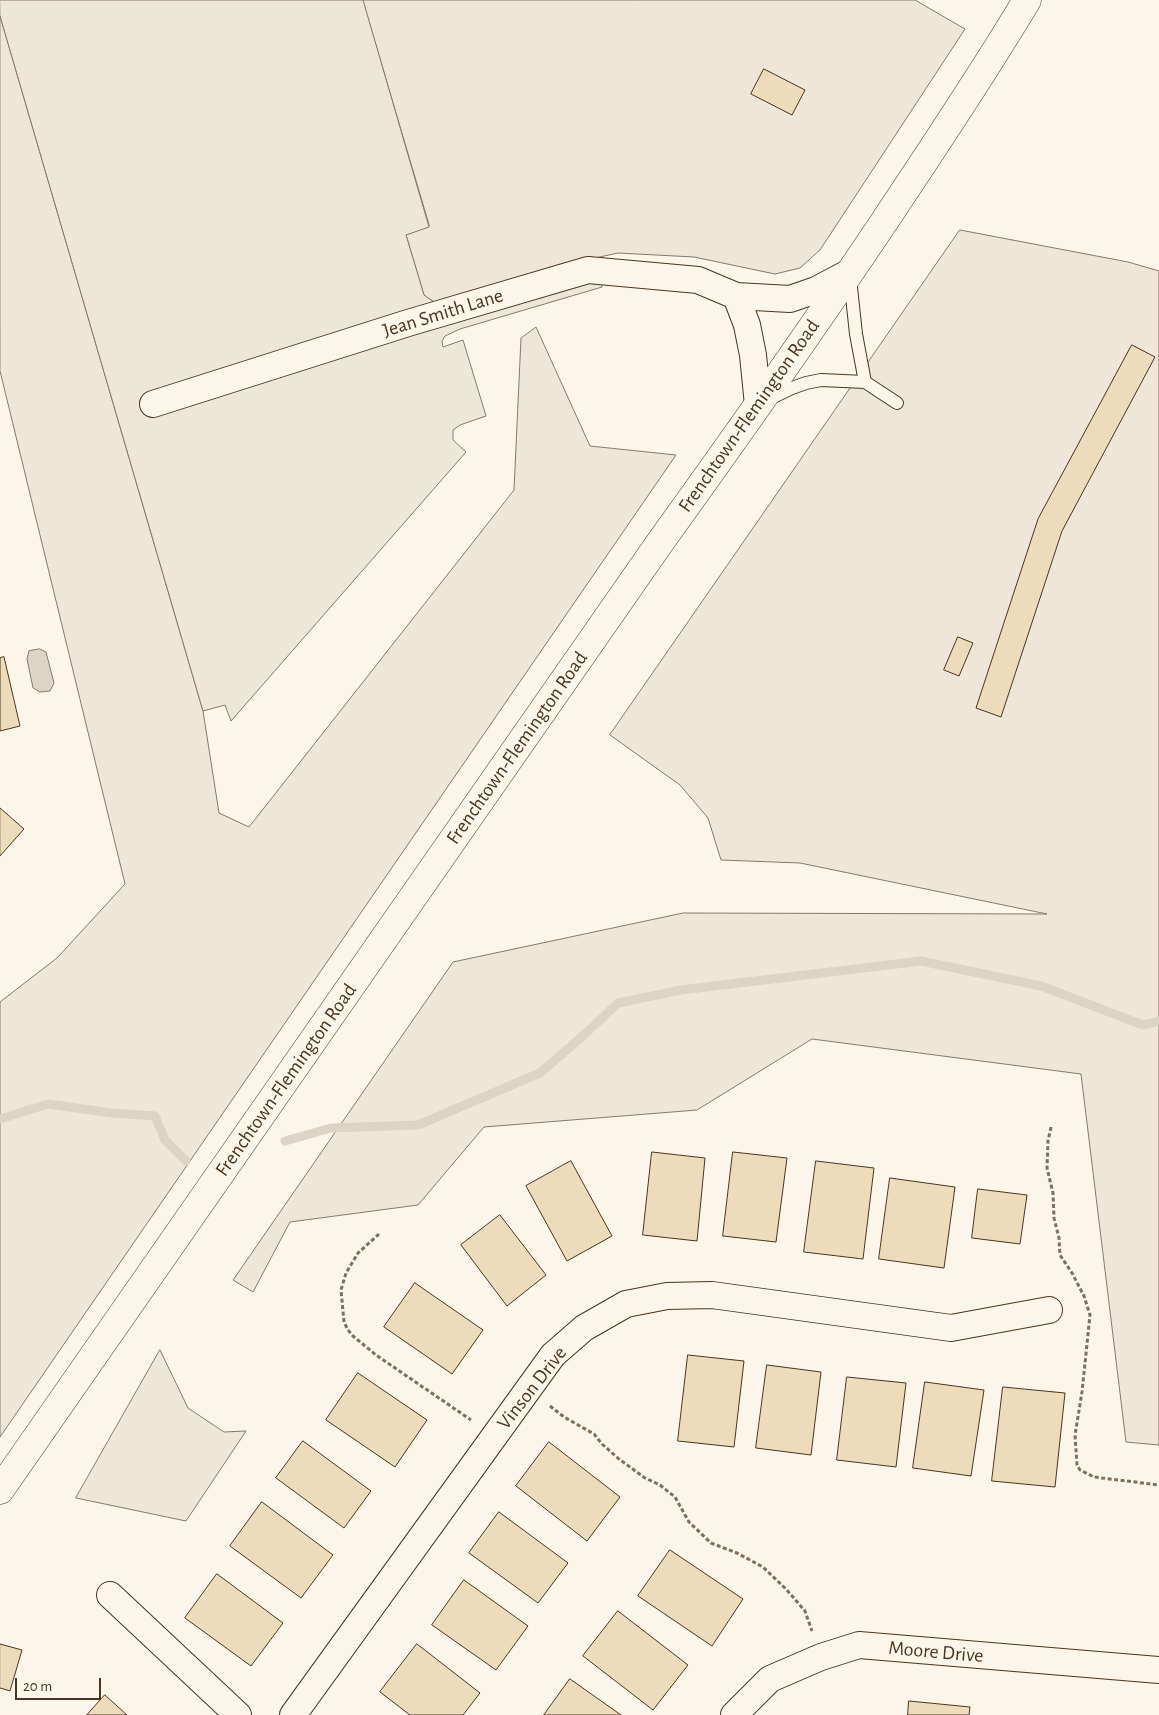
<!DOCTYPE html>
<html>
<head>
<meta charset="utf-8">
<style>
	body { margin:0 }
	#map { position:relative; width:1159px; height:1715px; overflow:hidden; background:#fbf6e9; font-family:"Alegreya Sans",sans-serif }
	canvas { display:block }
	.scale { position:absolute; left:15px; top:1678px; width:86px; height:22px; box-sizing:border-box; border:2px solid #4a3520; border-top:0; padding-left:6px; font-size:15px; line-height:18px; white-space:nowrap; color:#4a3520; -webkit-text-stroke:4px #fbf6e9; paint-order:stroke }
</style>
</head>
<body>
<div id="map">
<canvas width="1159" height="1715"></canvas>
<div class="scale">20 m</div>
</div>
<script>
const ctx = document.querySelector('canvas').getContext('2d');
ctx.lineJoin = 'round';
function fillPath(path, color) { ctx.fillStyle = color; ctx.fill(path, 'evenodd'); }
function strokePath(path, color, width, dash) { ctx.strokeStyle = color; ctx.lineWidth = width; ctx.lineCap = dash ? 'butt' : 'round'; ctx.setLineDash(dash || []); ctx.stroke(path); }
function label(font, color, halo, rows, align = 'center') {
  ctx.font = font + ' "Alegreya Sans",sans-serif'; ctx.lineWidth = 4; ctx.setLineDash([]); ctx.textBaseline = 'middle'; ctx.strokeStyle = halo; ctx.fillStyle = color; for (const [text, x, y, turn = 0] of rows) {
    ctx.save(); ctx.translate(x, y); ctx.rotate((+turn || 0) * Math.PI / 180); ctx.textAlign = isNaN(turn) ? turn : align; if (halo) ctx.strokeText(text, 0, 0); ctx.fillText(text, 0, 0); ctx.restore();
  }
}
const green = new Path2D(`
	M363,0H915L965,29L820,250L800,268L775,274L694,257L618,253L595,258L445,300L434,302L424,295L406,235L429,226Z
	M0,16L203,711L219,813L249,827L514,490L521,338L536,327L590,446L676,455L0,1437V1002L57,958L125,884L0,371Z
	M960,230L1128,262L1159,271V1445L1126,1442L1081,1074L812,1039L697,1110L484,1127L418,1205L290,1222L253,1292L233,1280L453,962L683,913L1047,914L800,863L721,860L708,818L680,785L610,735Z
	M160,1350L188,1408L224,1432L246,1431L186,1521L76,1498Z`);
const parking = new Path2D(`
	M0,0H363L429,227L406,235L424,295L434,302L445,300L595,258L602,287L460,329L445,336L442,341L443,347L463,340L486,416L460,425L453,430V440L466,452L231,721L225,705L203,711L0,16Z`);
const water = new Path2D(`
	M40,649L46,652L54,683L50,691L40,692L33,688L27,659L29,651Z`);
const stream = new Path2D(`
	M0,1119L48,1104L112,1113L155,1116L165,1140L186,1161
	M285,1141L331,1128L418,1125L540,1073L585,1034L618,1003L681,990L921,961L1041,986L1143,1025L1159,1021`);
const building = new Path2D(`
	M764,69L805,90L792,115L751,94Z
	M1132,345L1155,357L1062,531L1001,717L976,708L1038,519Z
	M958,637L973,643L959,676L944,670Z
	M4,657L20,726L0,731V658Z
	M0,808L24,829L0,856Z
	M652,1152L705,1158L697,1241L643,1235Z
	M733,1152L787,1158L776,1242L723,1236Z
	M571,1161L612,1236L567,1261L526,1186Z
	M816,1161L874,1168L863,1259L804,1252Z
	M890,1178L955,1187L944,1268L879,1259Z
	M978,1189L1027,1195L1020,1244L972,1238Z
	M500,1215L546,1275L507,1306L461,1245Z
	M415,1283L483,1330L452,1374L384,1327Z
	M688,1355L744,1361L734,1447L678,1441Z
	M767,1365L821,1372L811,1455L756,1448Z
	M358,1373L427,1420L395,1467L326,1420Z
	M847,1377L906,1383L896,1467L837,1460Z
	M925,1382L984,1390L971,1476L913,1468Z
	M1003,1387L1065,1393L1055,1487L992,1481Z
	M303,1441L371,1491L344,1528L276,1478Z
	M549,1442L620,1497L587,1541L516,1486Z
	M262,1502L333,1555L301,1598L230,1546Z
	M499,1512L568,1563L538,1603L469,1553Z
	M670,1550L743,1599L712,1646L638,1596Z
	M217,1574L283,1623L251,1666L185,1618Z
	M464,1580L528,1626L496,1670L432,1625Z
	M618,1611L688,1665L653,1710L583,1656Z
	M0,1644L22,1650L10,1691L0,1688Z
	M417,1644L480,1693L463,1715H410L380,1692Z
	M570,1679L621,1715H544Z
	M105,1695L127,1715H87Z
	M909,1701L970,1707L969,1715H908Z`);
const path = new Path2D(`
	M1051,1127L1048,1141L1047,1168L1053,1193L1054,1218L1059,1238L1060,1255L1072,1273L1084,1296L1090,1315L1082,1392L1075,1435L1077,1465L1080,1470L1094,1477L1159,1485
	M379,1234L358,1253L346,1273L341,1290L344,1322L348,1330L353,1336L376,1355L471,1420
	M550,1406L564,1417L594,1434L602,1444L619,1459L645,1478L660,1485L675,1497L689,1522L711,1543L737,1553L763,1567L786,1589L805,1611L812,1631`);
const lane = new Path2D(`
	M850,278L856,334L865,382
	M769,399L792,388L806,383L821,380L865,382L897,403`);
const street = new Path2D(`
	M736,296L747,325L753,355L758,405
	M153,404L408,323L588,270L698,280L736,296L790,299L816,290L850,272
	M110,1595L238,1715
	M293,1715L553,1355L584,1328L626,1304L667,1296L712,1295L951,1328L1049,1310
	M734,1715L770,1679L821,1657L859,1645L1159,1670`);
const secondary = new Path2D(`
	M0,1490L661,541C736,437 810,332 882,225C931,151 981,77 1027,0`);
const streetNames = [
	["Jean Smith Lane",443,313,-17],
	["Frenchtown-Flemington Road",749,416,-55],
	["Frenchtown-Flemington Road",517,748,-55],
	["Frenchtown-Flemington Road",286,1080,-55],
	["Vinson Drive",532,1388,-52],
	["Moore Drive",936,1652,5]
];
fillPath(green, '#ede6d9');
strokePath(green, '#887966', 1);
fillPath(parking, '#ede7d9');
strokePath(parking, '#887966', 1);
fillPath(water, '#dcd4c6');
strokePath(water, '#887966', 1);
strokePath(stream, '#dcd4c6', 9);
fillPath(building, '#ecdcbc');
strokePath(building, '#4a3520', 1);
strokePath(lane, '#4a3520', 14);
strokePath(street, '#4a3520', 28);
strokePath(secondary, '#4a3520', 29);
strokePath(path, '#7f6f5c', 3, [4, 2.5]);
strokePath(lane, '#fbf6e9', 12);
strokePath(street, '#fbf6e9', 26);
strokePath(secondary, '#fbf6e9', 28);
label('20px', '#4a3520', '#fbf6e9', streetNames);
</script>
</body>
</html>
